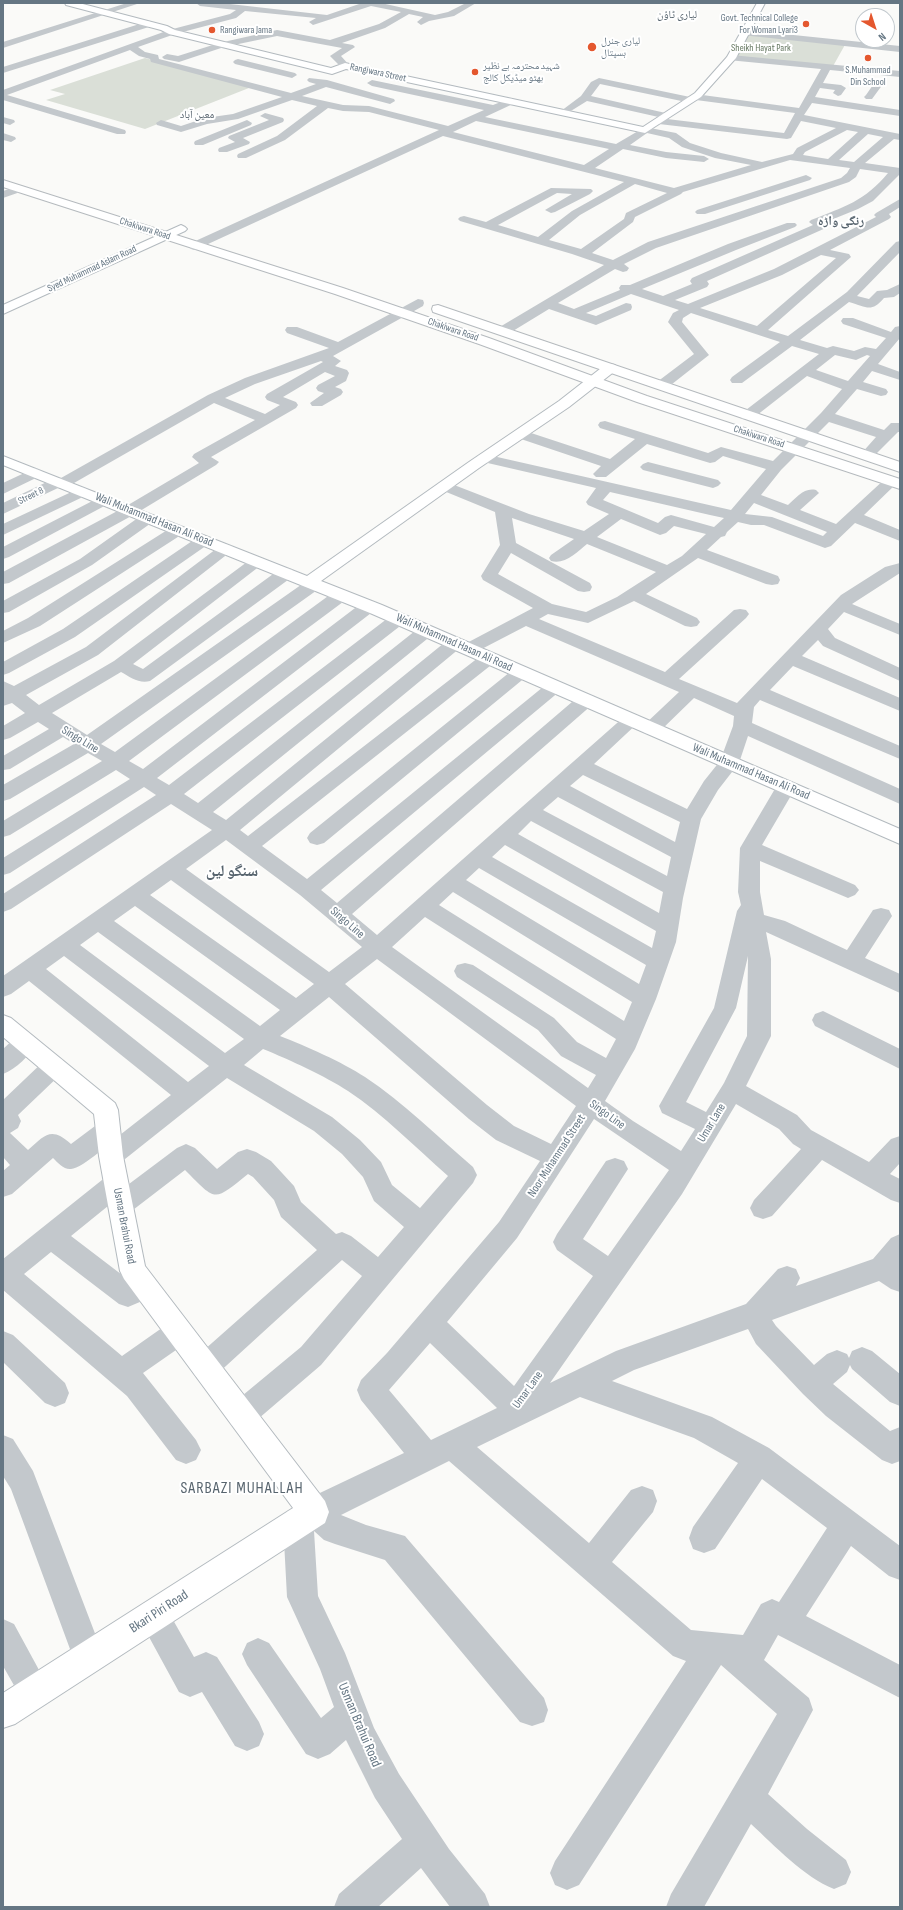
<!DOCTYPE html>
<html>
<head>
<meta charset="utf-8">
<style>
	body { margin:0 }
	#map { position:relative; width:903px; height:1910px; overflow:hidden; background:#fafaf8; font-family:"Sofia Sans Condensed",sans-serif }
	canvas { display:block }
	.frame { position:absolute; inset:0; border:4px solid #657683; pointer-events:none }
	.north { position:absolute; left:855px; top:8px; width:40px; height:40px; box-sizing:border-box; background:#fff; border:1px solid #c1c8cd; border-radius:50%; rotate:141deg; font-size:11px; font-weight:700; line-height:16px; text-align:center; color:#657683 }
	.north::after { content:''; display:block; margin:auto; width:14px; height:18px; background:#e4572e; clip-path:polygon(50% 0,100% 100%,50% 72%,0 100%) }
</style>
</head>
<body>
<div id="map">
<canvas width="903" height="1910"></canvas>
<div class="frame"></div>
<div class="north">N</div>
</div>
<script>
const ctx = document.querySelector('canvas').getContext('2d');
ctx.lineJoin = 'round';
function fillPath(path, color) { ctx.fillStyle = color; ctx.fill(path, 'evenodd'); }
function strokePath(path, color, width, dash) { ctx.strokeStyle = color; ctx.lineWidth = width; ctx.lineCap = dash ? 'butt' : 'round'; ctx.setLineDash(dash || []); ctx.stroke(path); }
function label(font, color, halo, rows, align = 'center') {
  ctx.font = font + ' "Sofia Sans Condensed","Noto Naskh Arabic",sans-serif'; ctx.lineWidth = 4; ctx.setLineDash([]); ctx.textBaseline = 'middle'; ctx.strokeStyle = halo; ctx.fillStyle = color; for (const [text, x, y, turn = 0] of rows) {
    ctx.save(); ctx.translate(x, y); ctx.rotate((+turn || 0) * Math.PI / 180); ctx.textAlign = isNaN(turn) ? turn : align; if (halo) ctx.strokeText(text, 0, 0); ctx.fillText(text, 0, 0); ctx.restore();
  }
}
const green = new Path2D(`
	M745,33L846,43L832,68L731,58Z
	M145,58L254,86L145,129L46,100L65,94L50,90Z`);
const street = new Path2D(`
	M127,3H140L3,48V42Z
	M196,3H221L327,15L362,3H381L435,15L448,12L466,3H476L454,16L429,21L421,25L417,22L423,17L409,14L385,28L342,43L353,45L355,47L341,56L350,66L345,69L342,68L330,56L342,48L277,36L224,47L179,62L164,59L162,57L167,54L178,56L219,43L277,30L330,40L379,24L401,12L371,6L313,25L309,22L316,18L245,11L236,18L175,34L138,47L145,52L158,55L159,59L291,93L316,84L309,82L307,80L309,78L327,80L394,99L395,101L390,104L326,87L302,96L343,105L369,106L448,126L484,110L372,86L367,83L372,80L493,105L511,98L516,101L515,103L485,117L616,144L645,127L676,133L690,143L721,153L762,162L793,154L797,148L836,128L801,121L791,138L787,139L659,124L654,121L655,119L663,118L587,101L566,114L561,111L581,96L591,82L599,78L690,97L695,94L799,108L821,69L728,60L726,58L728,56L731,55L900,71V77L830,70L823,83L841,85L846,88L841,95L838,96L833,93L835,90L820,88L815,97L900,110V116L812,103L804,115L900,134V140L894,139L865,163L900,168V174L873,201L858,209L826,222L830,225L828,227L707,281L709,284L707,287L675,300L688,304L774,269L876,217L874,215L876,213L900,199V207L889,214L891,217L889,219L830,250L849,254L851,257L768,330L788,336L847,292L896,242L900,241V252L857,296L869,299L877,291L887,290L900,284V293L894,297L884,298C871,313 867,307 849,302L800,340L827,348L833,346L854,351L865,347L876,349L886,338L843,324L841,321L843,318H853L891,332L895,327L900,326V338L878,364L900,372V380L872,371L863,382L886,389L888,392L886,395L881,396L857,389L835,414L884,430L891,423H900V432H898L872,458H862L860,455L876,437L829,422L781,470L761,495L788,505C796,498 804,487 816,490L819,493L800,510L836,524L886,478L891,476L896,478L899,481L896,484L864,515L900,530V541L855,523L831,546L825,548L764,525H751L738,522L727,532L725,536L721,537L707,550L778,576L780,580L778,584L772,585L766,584L698,558L646,594L697,618L700,622L697,626L691,627L685,626L634,601L588,623L548,614L539,619L665,672L734,610L740,609L746,610L749,614L746,618L679,679L737,703L841,595L885,567L900,563V573L852,604L900,624V635L844,612L828,629L835,638L900,668V681L823,646L818,640L802,656L900,698V711L793,666L770,690L900,746V759L760,700L754,707L752,723L900,789V804L748,736L739,763L718,790L701,819L683,898L676,942L656,999L635,1049L605,1101L633,1121L681,1151L695,1129L662,1113L659,1106L714,1008L737,911L741,905L738,892L740,848L779,782L786,780L793,782L796,787L762,845L855,885L859,890L855,895L848,898L760,861V892L764,915L785,921L847,950L873,910L881,908L889,910L892,916L865,958L900,974V993L766,932L771,959V1036L746,1086L797,1115L811,1130L869,1162L891,1139L900,1136V1163L890,1174L900,1179V1203L891,1200L822,1160L772,1216L763,1219L754,1216L750,1208L754,1200L801,1149L793,1144L779,1129L736,1104L682,1194L550,1383L616,1351L746,1304L778,1269L787,1266L796,1269L800,1278L796,1286L873,1259L891,1238L900,1234V1292L891,1289L879,1281L772,1320L776,1326L814,1365L827,1354L837,1350L847,1354L849,1358L852,1351L862,1347L872,1351L900,1374V1406L890,1402L852,1369L850,1365L847,1372L833,1384L890,1431L900,1427V1461L892,1464L882,1460L826,1416L803,1394L756,1344L748,1329L634,1370L612,1381L712,1417L769,1448L900,1546V1580L889,1576L851,1546L806,1616L900,1665V1698L778,1635L764,1660L809,1698L813,1710L768,1794L807,1829L846,1860L851,1872L846,1884L834,1889C804,1877 775,1846 751,1824L704,1907H666L671,1894L777,1714L721,1665L579,1885L567,1890L555,1885L550,1873L555,1861L686,1661L673,1656L449,1461L341,1515L366,1525L405,1536L544,1698L548,1710L544,1722L532,1726L520,1722L385,1560L335,1544L324,1540L314,1531L318,1596L345,1653L374,1728L399,1774L449,1849L485,1894L490,1907H450L421,1868L378,1907H334L339,1894L402,1839L375,1798L346,1740L330,1754L318,1759L306,1754L247,1665L242,1654L247,1643L258,1638L269,1643L321,1718L334,1707L320,1669L287,1597L283,1522L287,1511L298,1507L301,1508L303,1501L404,1453L361,1400L357,1390L361,1380L387,1353L499,1222L540,1161L496,1140L469,1119L329,997L280,1036C306,1046 342,1062 365,1077C404,1103 438,1137 473,1167L477,1175L473,1183L321,1365L251,1425L241,1429L231,1425L227,1415L231,1405L301,1347L362,1276L342,1260L215,1376L205,1380L195,1376L191,1367L195,1358L317,1250L281,1217L274,1200L253,1177L248,1174C213,1202 217,1202 185,1170L129,1213L120,1216L111,1213L108,1206L71,1236L130,1281L145,1275L154,1278L158,1287L154,1296L128,1307L119,1304L51,1252L24,1274L122,1356L169,1323L179,1319L189,1323L193,1332L189,1341L143,1373L196,1440L201,1450L196,1460L186,1464L176,1460L127,1396L3,1290V1259L107,1176L116,1173L125,1176L129,1184L177,1148L186,1144L195,1148L217,1169L238,1152L247,1149L256,1152L271,1161L294,1186L301,1202L336,1234L342,1232L351,1236L378,1257L404,1227L374,1201L363,1177L342,1154L314,1131L227,1078L120,1163L111,1167L102,1163L99,1156L102,1149L171,1095L29,981L11,994L3,997V976L212,830L171,804L11,909L3,912V894L156,795L144,787L10,873L3,875V858L130,779L116,770L10,835L3,837V821L102,761L88,753L10,799L3,801V785L74,744L63,737L10,769L3,770V756L49,729L38,722L10,738L3,740V726L25,713L12,703L3,706V681L14,686L86,647L220,546L226,544L232,546L234,549L98,655L26,695L39,705L114,661L251,559L257,557L263,559L265,562L133,664L143,669L280,569L286,568L292,569L294,573L292,577L150,681C139,684 130,677 121,672L52,713L87,735L308,580L314,579L320,580L322,584L320,588L101,744L115,752L335,591L341,590L347,591L349,595L347,599L129,761L143,769L363,602L369,601L375,602L378,606L375,610L157,778L169,785L392,615L398,614L404,615L407,619L404,623L184,794L198,803L420,627L426,626L432,627L435,631L432,635L213,812L226,820L449,639L455,638L461,639L464,643L463,645L533,608L483,580L481,576L500,545L495,512L439,489L436,486L439,483L444,481L449,483L529,514L584,531L609,514L588,505L586,502L596,488L479,461L477,458L479,455L484,454L731,510L766,469L723,456L715,462L710,463L647,444L606,477H596L593,474L601,466L515,437L513,434L515,431H525L610,459L635,439L600,428L598,425L600,422L605,421L708,453L721,447L773,461L821,413L842,389L807,376L752,419H742L740,416L742,413L819,354L792,346L742,383H732L730,380L732,377L780,342L691,313L683,318L682,322L709,355L667,388H657L655,385L657,382L694,354L668,322L673,313L679,310L631,294L586,313L596,316L626,303L631,304L632,307L631,310L596,325L549,309L508,334H498L496,331L498,328L604,265L572,254L460,221L458,219L460,217L464,216L486,222L551,188L591,189L593,191L590,194L555,212L551,213L545,210L572,194L557,193L498,225L538,237L572,211L624,182L443,136L195,250L191,249L189,246L191,243L439,130L369,112L343,111L328,108L285,140L246,158H238L237,156L238,154L277,136L317,106L292,100L238,119L207,124L181,132L157,125L156,123L161,120L181,126L205,118L233,114L282,97L151,62L150,59L139,56L130,50L7,95L125,130L126,132L125,134H117L3,100V90L169,30L230,14L236,10L200,6ZM600,84L691,103L696,100L795,113L784,133L667,119L671,116L670,114L591,96ZM476,121L609,149L584,165L453,132ZM847,130L858,132L828,159L803,155L805,152ZM647,133L669,138L682,147L715,158L751,165L674,188L595,168L623,149L666,158L704,162L709,159L704,156L666,152L630,145ZM868,134L883,137L854,162L839,160ZM790,160L850,168L847,173L841,178L648,242L613,260L592,253L633,222L635,217L681,194L683,192ZM860,169L888,173C865,201 844,207 811,220L809,222L813,225L692,278L690,281L692,284L663,296L642,289L736,250L795,227L797,225L795,223H787L728,244L630,285H621L619,288L620,290L574,309L558,303L615,269L623,272L627,271L629,268L624,264L656,248L849,182L856,177ZM635,184L667,193L626,213L624,219L581,249L549,240L580,215ZM821,255L836,258L757,326L700,308L782,275ZM835,355L856,360L867,355L870,356L848,381L816,370ZM610,492L710,515L724,518L714,527L671,515L665,517L658,523L603,500ZM754,503L827,532L823,536L772,517L745,514ZM512,518L574,539L551,555L549,558L551,561C565,565 577,552 587,544L656,572L617,597L586,612L552,604L498,574L511,553L578,591L584,592L590,591L592,587L590,583L516,543ZM621,519L660,535L666,533L674,526L706,534L682,556L667,565L597,537ZM526,626L679,692L644,725L642,729L644,733L651,735L658,733L694,698L734,716L733,726L720,761L704,781L687,809L594,764L641,720L639,716L632,714L625,716L377,935L352,914L593,704L595,700L593,696L586,694L579,696L337,903L321,890L560,691L563,687L560,683L554,681L548,683L307,879L262,846L495,662L498,658L495,654L489,653L483,654L248,836L240,830L460,648L462,653L468,654L474,653ZM583,775L680,822L675,842L570,786ZM558,797L671,857L667,876L543,810ZM531,821L663,892L659,913L518,834ZM226,840L300,895L362,947L329,972L186,869ZM505,845L656,931L652,948L492,857ZM479,868L646,965L639,984L466,880ZM171,880L314,984L296,998L150,895ZM453,892L632,1002L624,1021L439,905ZM135,906L280,1010L260,1026L114,921ZM425,917L616,1039L606,1058L577,1042L554,1018L473,965L465,963L457,965L454,971L457,977L538,1030L561,1056L596,1075L588,1088L392,947ZM98,932L244,1039L225,1053L80,945ZM64,956L209,1066L188,1082L46,969ZM748,956L747,1036L724,1083L706,1112L686,1102L736,1008ZM377,959L576,1106L551,1144L514,1126L487,1105L345,984ZM263,1049C290,1060 325,1076 348,1091C384,1115 415,1147 448,1176L420,1208L392,1185L381,1162L360,1140L332,1117L244,1065ZM594,1119L669,1170L608,1256L583,1239L628,1169L624,1161L615,1158L606,1161L557,1234L553,1242L557,1250L593,1276L514,1386L447,1322L517,1238ZM430,1343L497,1408L431,1440L389,1390ZM580,1397L694,1438L738,1463L693,1527L689,1538L693,1549L704,1553L715,1549L762,1479L827,1528L779,1602L772,1599L761,1604L743,1635L691,1630L612,1562L653,1512L657,1501L653,1490L642,1486L631,1490L589,1543L477,1447Z
	M149,21L153,24L152,26L3,73V67Z
	M745,30L900,46V52L742,35L741,33Z
	M238,59L295,73L297,75L292,78L235,64L233,62L235,60Z
	M878,81L883,84L872,99H866L864,97L866,95L875,82Z
	M265,113L283,118L284,120L283,122L243,138L250,142L249,144L227,152H219L218,150L219,148L235,142L228,138L229,136L269,120L260,116Z
	M3,117L14,120L15,122L10,125L3,123Z
	M247,120L252,123L251,125L203,145H195L194,143L195,141Z
	M3,133L15,137L16,139L11,142L3,140Z
	M806,175L812,178L810,180L705,214H697L695,212L697,210Z
	M19,186L23,187L25,189L23,191L3,198V191Z
	M418,299L423,300L424,303L423,306L333,356L341,361L335,366L347,370L349,373L346,381L335,387L341,389L343,392L341,395L322,406H312L310,403L324,393L318,391L316,388L318,385L335,376L325,372L283,397L296,402L298,405L296,408L211,457L219,462L216,465L135,514L9,583L3,584V572L123,508L199,463L192,457L194,454L255,420L214,403L67,487L58,488L3,514V503L53,479L61,478L208,395L245,378L329,348L287,333L285,330L287,327H297L338,342ZM321,361L323,362L267,394L265,397L267,400L280,405L265,414L225,398L255,384Z
	M648,462L718,480L721,483L718,486L713,488L643,470L640,467L643,464Z
	M35,468L40,470L43,473L40,476L3,494V483Z
	M82,487L87,489L90,492L87,495L3,535V524Z
	M104,495L110,497L112,500L110,503L9,557L3,559V547Z
	M148,513L154,515L156,518L154,521L92,565L9,612L3,613V601L80,559L142,515Z
	M178,525L184,527L186,530L184,533L40,626L3,643V631L28,618L172,527Z
	M204,535L210,537L212,540L210,543L75,637L9,673L3,675V662L63,629L198,537Z
	M521,666L527,668L530,672L527,676L324,843L317,845L310,843L307,838L310,833L515,668Z
	M823,1011L900,1049V1069L815,1026L812,1020L815,1014Z
	M25,1034L33,1036L37,1043C30,1055 16,1069 3,1074V1049L17,1036Z
	M54,1056L62,1059L66,1066L62,1073L18,1115L21,1121L18,1128L10,1133L28,1150C45,1135 51,1126 71,1144L99,1123L108,1120L117,1123L120,1130C115,1140 83,1168 71,1169C64,1170 58,1163 53,1158L12,1194L3,1197V1171L10,1165L3,1157V1100L46,1059Z
	M3,1331L13,1335L65,1383L69,1393L65,1403L55,1407L45,1403L3,1362Z
	M3,1435L13,1439L33,1471L104,1657L99,1668L88,1673L77,1668L11,1489L3,1476Z
	M153,1599L164,1604L194,1657L206,1652L217,1657L259,1722L264,1734L259,1746L247,1751L235,1746L202,1692L190,1697L179,1692L137,1615L142,1604Z
	M3,1619L14,1624L51,1692L46,1703L35,1708L24,1703L3,1666Z`);
const secondary = new Path2D(`
	M65,3H79L167,26L175,30L331,68L345,63L643,127L695,93L727,57L757,3H765L736,58L701,97L645,133L346,69L332,74L169,34L161,30L66,5Z
	M181,225L185,227L187,229L185,231L3,314V305Z
	M610,364L615,365L617,368L615,371L569,407L479,468L321,581L382,605L900,829V844L370,613L3,465V456L307,576L469,462L559,401L605,365Z
	M3,1015L11,1018L115,1103L118,1110L123,1156L145,1266L325,1501L329,1512L325,1523L15,1724L3,1728V1693L293,1508L124,1279L120,1271L99,1156L94,1114L3,1037Z`);
const primary = new Path2D(`
	M3,180L343,288L489,338L647,396L900,479V489L637,402L479,344L335,294L3,187Z
	M438,305L900,462V472L433,312L432,309L433,306Z`);
const markers = [
	[806,24,4,"#e4572e"],
	[212,30,4,"#e4572e"],
	[592,47,5,"#e4572e"],
	[868,58,4,"#e4572e"],
	[475,72,4,"#e4572e"]
];
const farPoinames = [
	["Govt. Technical College",798,18,"right"],
	["For Woman Lyari3",798,30,"right"],
	["Rangiwara Jama",220,30],
	["لیاری جنرل",601,41],
	["ہسپتال",601,53],
	["شہید محترمہ بے نظیر",483,66],
	["بھٹو میڈیکل کالج",483,78],
	["S.Muhammad",868,70,"center"],
	["Din School",868,82,"center"]
];
const farParknames = [
	["Sheikh Hayat Park",761,48]
];
const farStreetnames = [
	["Rangiwara Street",378,73,12],
	["Chakiwara Road",145,229,18],
	["Syed Muhammad Aslam Road",92,269,-25],
	["Chakiwara Road",453,330,19],
	["Chakiwara Road",759,437,18],
	["Street 8",31,496,-26]
];
const farNeighbourhoodnames = [
	["لیاری ٹاؤن",677,15],
	["معین آباد",197,115]
];
const streetNames = [
	["Wali Muhammad Hasan Ali Road",154,520,22],
	["Wali Muhammad Hasan Ali Road",454,643,24],
	["Singo Line",80,740,31],
	["Wali Muhammad Hasan Ali Road",751,772,23],
	["Singo Line",347,923,41],
	["Singo Line",607,1115,36],
	["Umar Lane",712,1123,-59],
	["Noor Muhammad Street",557,1156,-57],
	["Usman Brahui Road",124,1226,79],
	["Umar Lane",528,1390,-54]
];
const farDistrictnames = [
	["رنگی واڑہ",841,222]
];
const nearStreetnames = [
	["Bkari Piri Road",159,1612,-33],
	["Usman Brahui Road",359,1725,67]
];
const districtNames = [
	["سنگو لین",232,872]
];
const nearNeighbourhoodnames = [
	["SARBAZI MUHALLAH",242,1489]
];
fillPath(green, '#dadfd7');
strokePath(secondary, '#b3babf', 2);
strokePath(primary, '#b5babe', 2);
fillPath(street, '#c3c8cc');
fillPath(secondary, '#fff');
fillPath(primary, '#fff');
for (const [x, y, r, color] of markers) { const dot = new Path2D(); dot.arc(x, y, r, 0, 2 * Math.PI); ctx.fillStyle = color; ctx.fill(dot); strokePath(dot, '#fff', 1.5); }
label('10px', '#657683', '#fff', farPoinames, 'left');
label('10px', '#687a64', '#fff', farParknames);
label('10px', '#657683', '#fff', farStreetnames);
label('11px', '#57646e', '#fff', farNeighbourhoodnames);
label('12px', '#657683', '#fff', streetNames);
label('bold 13px', '#57646e', '#fff', farDistrictnames);
label('14px', '#657683', '#fff', nearStreetnames);
label('bold 16px', '#57646e', '#fff', districtNames);
ctx.letterSpacing = '1px';
label('16px', '#57646e', '#fff', nearNeighbourhoodnames);
ctx.letterSpacing = '0px';
</script>
</body>
</html>
